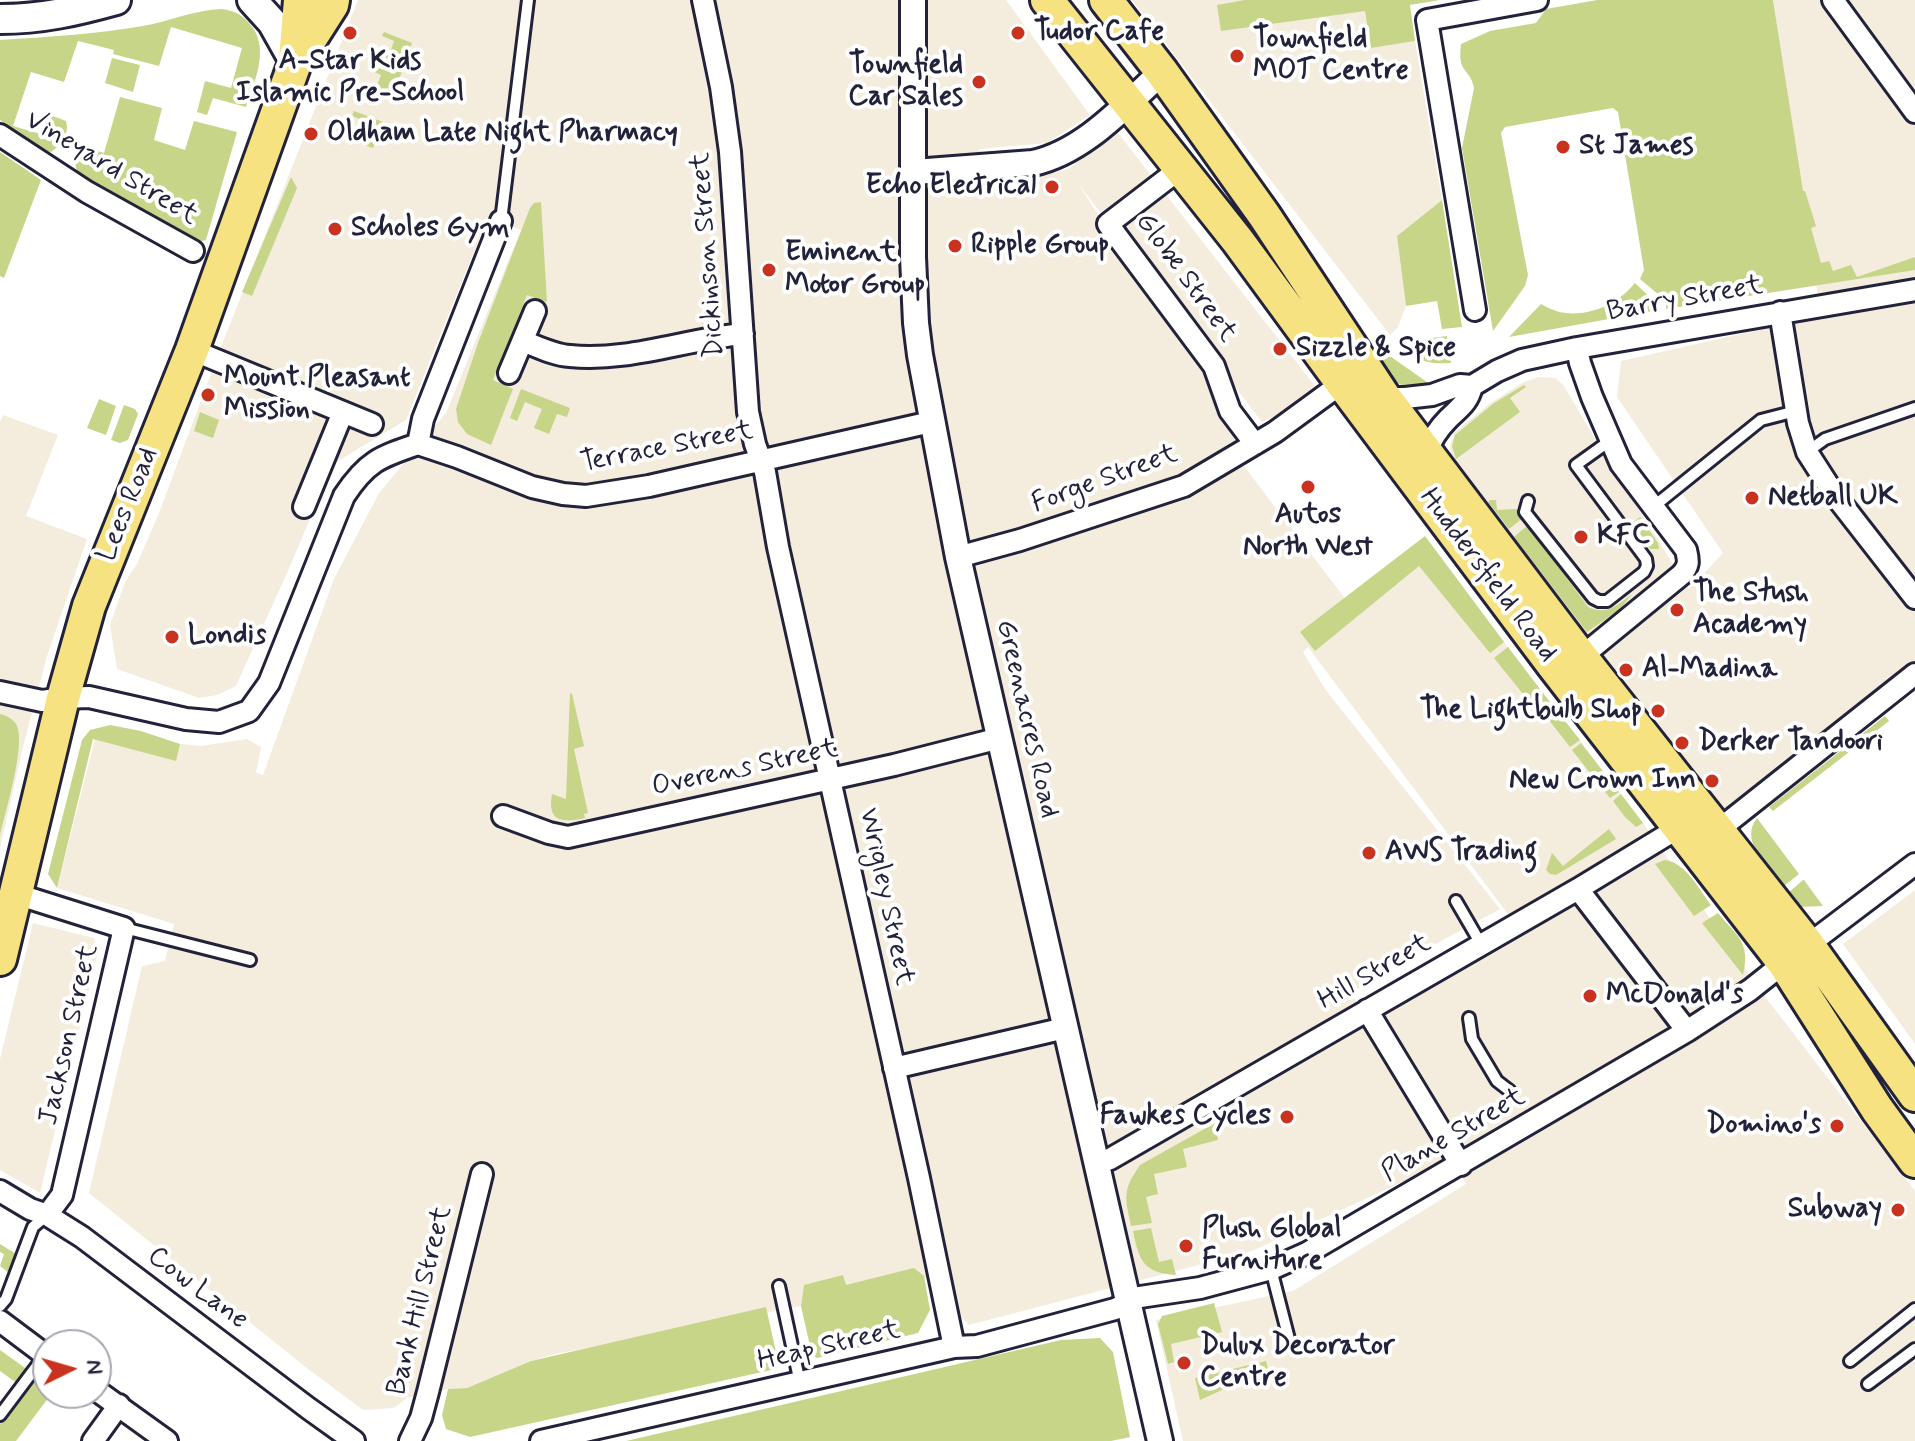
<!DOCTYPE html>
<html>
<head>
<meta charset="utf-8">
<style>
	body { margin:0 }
	#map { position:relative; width:1915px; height:1441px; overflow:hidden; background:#fff; font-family:Mynerve,sans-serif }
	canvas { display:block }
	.north { position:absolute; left:32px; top:1329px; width:80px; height:80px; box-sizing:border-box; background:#fff; border:2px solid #a7a7b1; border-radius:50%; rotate:85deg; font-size:22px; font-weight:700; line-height:32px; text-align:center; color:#22223b }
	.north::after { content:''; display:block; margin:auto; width:28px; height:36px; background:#c8321e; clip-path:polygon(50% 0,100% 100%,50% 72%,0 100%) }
</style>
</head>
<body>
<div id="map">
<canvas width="1915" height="1441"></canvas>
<div class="north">N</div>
</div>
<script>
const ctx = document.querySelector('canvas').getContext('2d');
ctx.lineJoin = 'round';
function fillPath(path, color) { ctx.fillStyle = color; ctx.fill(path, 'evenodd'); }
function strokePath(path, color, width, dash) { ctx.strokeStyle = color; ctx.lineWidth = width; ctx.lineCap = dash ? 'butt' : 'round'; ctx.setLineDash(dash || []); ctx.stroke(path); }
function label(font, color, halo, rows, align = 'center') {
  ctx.font = font + ' Mynerve,sans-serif'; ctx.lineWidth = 8; ctx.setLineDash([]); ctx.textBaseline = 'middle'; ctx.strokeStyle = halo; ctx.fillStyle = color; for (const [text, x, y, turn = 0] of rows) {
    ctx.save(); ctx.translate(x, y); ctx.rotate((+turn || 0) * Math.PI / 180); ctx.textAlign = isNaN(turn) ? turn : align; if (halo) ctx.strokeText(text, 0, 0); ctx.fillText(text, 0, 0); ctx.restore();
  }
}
const built = new Path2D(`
	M358,0H1006L1090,115L1047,143L979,149L1013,183L1068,169L1118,133L1315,386L1277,415L1262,422L1077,182L1110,233L1208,364L1243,465L1350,605L1434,548L1504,642L1643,823L1763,994L1915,1191V1441H1183L1156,1320L1293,1291L1466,1184L1376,1006L1519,929L1308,647L1303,652L1325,689L1500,909L1395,966L1351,993L1450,1160L1252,1251L969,1325L923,1276L801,1306L551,1355L531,1361L467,1388L448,1389L407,1398L394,1408L363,1410L308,1369L89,1193L142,966L165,961L174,924L57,888L96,735L201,746L247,739L261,747L256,773L263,775L334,579L379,493L446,413L521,230L488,217L406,420L333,464L291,564L236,686L217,695L199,698L117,669L110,625L125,582L137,564L159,513L221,347Z
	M1132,0H1437L1366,11L1371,48L1415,41L1442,200L1397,236L1406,306L1398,327L1390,335Z
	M1773,0H1915V665L1858,713L1725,809L1461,473L1451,457L1450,445L1455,432L1489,404L1522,383L1538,377L1556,378L1564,386L1611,466L1689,589L1723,553L1617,397L1621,361L1821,316Z
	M3,415L58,435L26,516L87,539L47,656L23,747L0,848V422Z
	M1915,890V1044L1843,944Z
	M33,923L94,938L98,951L40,1193L0,1170V1059Z`);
const green = new Path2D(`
	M1245,0H1440L1410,5L1415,41L1371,48L1365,11L1221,31L1217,5Z
	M1597,0H1773L1803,191H1805L1816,226L1811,228L1821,263L1829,261L1833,271L1851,265L1857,277L1915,257V270L1666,309V301L1640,279L1644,270L1618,112L1613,108L1505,127L1501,133L1528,275L1525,286L1493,331L1462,148L1474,88C1470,67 1457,75 1461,44L1490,31L1536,23L1546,9Z
	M222,9C237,11 244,16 253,28C269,52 254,82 246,107L213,98L207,115L197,112L205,81L231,88L242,48L171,27L159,66L113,54L114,50L78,41L64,82L31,72L13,126L44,135L50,115L66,121C70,134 61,145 51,152L41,150L0,120V40C48,37 95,34 143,26C170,21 194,10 222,9Z
	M384,32L412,43L394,94L376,88L381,75L370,70L371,65L383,70L387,58L376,53L377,48L390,53L394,41L382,36Z
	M112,58L140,65L133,92L105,83Z
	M120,97L162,108L154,140L185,150L194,121L237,132L206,240L198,242L78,175C74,164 75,156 78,145L104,153Z
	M354,111L383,122L373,148L356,142L358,137L346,133L348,127L361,131L364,121L352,116Z
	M0,152L41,180L4,278L0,276Z
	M291,177L297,188L252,296L242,292Z
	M1442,200L1462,327L1442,329L1437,301L1406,306L1397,236Z
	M541,202L547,302L527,295L493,380L513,389L491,445L467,434L458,422L456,409L478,343L530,208L534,203Z
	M1635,283L1657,304L1659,310L1509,337L1541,304C1546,307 1553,310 1559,312C1587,318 1617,305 1635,283Z
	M1447,336L1451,363C1436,364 1426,363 1412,356L1410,341Z
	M1380,349L1431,385C1406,391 1395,385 1379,366Z
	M1524,385L1526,387L1510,398L1520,412L1456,459L1452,446L1455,435L1494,403Z
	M521,389L570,408L567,417L557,414L549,434L534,428L542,409L525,402L517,421L510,418Z
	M99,399L116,406L106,435L87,428Z
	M124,405L135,409L138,414L128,440L120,443L111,440Z
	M200,412L219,420L213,438L194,431Z
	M1490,500H1496L1497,510L1517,509L1523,518L1509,529L1488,502Z
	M1640,517L1658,543L1659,549H1650L1630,525Z
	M1528,525L1588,607C1606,616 1618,605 1632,594L1620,609L1587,632L1514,537Z
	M1425,536L1504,642L1490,653L1419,566L1315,651L1300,632Z
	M1508,647L1552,705L1540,715L1494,658Z
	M570,693L572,694L584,746L574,749L588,813L584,814L585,818C562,823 547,822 552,794L566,799Z
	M1554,707L1580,740L1570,747L1545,715Z
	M0,714C7,716 12,718 16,724C27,743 5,812 0,836Z
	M1885,716L1889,721L1773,811L1769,807Z
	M110,725L141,731L180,744L176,761L93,739L57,888L48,874L82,740L90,730Z
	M1581,743L1619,792L1610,798L1572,750Z
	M1621,794L1643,823L1636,827L1625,817L1613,801Z
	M1757,818L1799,874L1784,886C1770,868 1738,842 1757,818Z
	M1609,829L1616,839L1556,875L1550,874L1546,870L1552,853L1563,866Z
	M1665,860C1686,863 1698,888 1711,905L1694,916L1655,864Z
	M1803,880H1804L1823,906L1799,907L1788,893Z
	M1718,913C1737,936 1751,942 1743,975L1702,923Z
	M1242,1108L1244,1116L1214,1124L1218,1140L1183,1149L1187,1167L1154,1174L1158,1194L1146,1197L1152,1223L1131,1226C1125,1197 1122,1191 1140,1165Z
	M1151,1228L1159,1262L1172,1259L1176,1275C1143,1273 1139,1260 1133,1231Z
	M0,1244L16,1254L9,1273L0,1266L4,1254L0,1252Z
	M914,1268L924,1276L930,1310L918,1333L817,1358L812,1355L801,1306L804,1285L843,1275L846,1285Z
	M1214,1303L1222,1332L1171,1344L1174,1362L1168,1364L1158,1324L1162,1316Z
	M766,1307L778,1361L771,1370L470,1437L446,1429L442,1415L448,1389L467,1388L531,1361Z
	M1100,1338L1113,1352L1130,1437L1111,1441H626L1061,1340Z
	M0,1350L28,1370L18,1384L0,1371Z
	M1266,1361L1268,1369L1200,1400L1195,1378Z
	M36,1376L48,1383V1393H52L16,1441H0V1424Z`);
const service = new Path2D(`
	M501,221L528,0
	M1807,452L1825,439L1915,408
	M1528,501L1525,512L1593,598L1599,601H1607L1644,572L1647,566L1646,559L1576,465L1611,440
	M1653,507L1761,420L1796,411
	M1456,901L1481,944
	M124,928L250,960
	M1469,1018L1472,1039L1497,1081L1510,1091
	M1271,1269L1290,1343
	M779,1286L800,1383
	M0,1306L6,1299L33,1227L47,1215
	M1850,1361L1915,1309
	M1868,1384L1915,1349
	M0,1415L45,1355`);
const minor = new Path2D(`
	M703,0L721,87L730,152L748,412L755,444L765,472L778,547L919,1178L954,1347
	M1833,0L1915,112
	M0,135L87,192L193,251
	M1181,168L1108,224L1214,366L1230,411L1255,444
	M1475,310L1427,20L1537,0
	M1780,312L1798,423L1807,452L1834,494L1915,598
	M523,341C538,347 554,355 570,356C628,362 686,339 743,334
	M1577,348L1580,363L1592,397L1621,464L1686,550C1689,562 1689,566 1681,575L1581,657
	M192,350L372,424
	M509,373L535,311
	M1385,398H1405L1432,395L1460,385L1472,386L1497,371L1522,360L1577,348L1915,290
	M418,444L457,457L532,487L563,494L586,496L649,486L931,422
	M418,444L423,419L501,221
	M1426,453C1431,440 1438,429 1448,419C1460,407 1468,403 1472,386
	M304,507L343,412
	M958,557L1020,540L1184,486L1275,432L1342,383
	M0,692L42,701L63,698L89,697L186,719L219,722L249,711L269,683L344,496C367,461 380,457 418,444
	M503,816L549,833L568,837L894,765L1000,738
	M1717,831L1915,674
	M1578,889L1687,1031
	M16,894L124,928L62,1195L47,1215
	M1808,945L1915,864
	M1367,1010L1461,1165
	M894,1068L1065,1028
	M1096,1164L1110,1159L1578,889L1680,827
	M0,1191L30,1209L47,1215L82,1237L308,1408L354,1441
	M0,1321L48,1357
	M96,1390L167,1441
	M93,1441L119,1405
	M410,1441L421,1418L428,1392L482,1174
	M541,1441L954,1347L977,1346L1115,1309L1140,1297L1200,1288L1271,1269L1307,1253L1687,1031L1750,990L1784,963`);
const tertiary = new Path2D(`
	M913,0V257L916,323L920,355L958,557L1160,1441
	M914,172L1033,163C1084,152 1124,106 1162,72`);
const secondary = new Path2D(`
	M252,0L272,22L295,63
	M0,19C42,19 76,11 116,0`);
const primary = new Path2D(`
	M1047,0L1238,241L1342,383L1553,665L1784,963L1877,1109L1915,1161
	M1106,0L1162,72L1264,215L1385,398L1581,657L1808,945L1915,1095
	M295,60L300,0
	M0,959L63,698L89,606L192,350L295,63L332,5L333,0`);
const markers = [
	[350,33,8,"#c8321e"],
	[1018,33,8,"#c8321e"],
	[1237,56,8,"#c8321e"],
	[979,82,8,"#c8321e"],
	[311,134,8,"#c8321e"],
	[1563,147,8,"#c8321e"],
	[1052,187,8,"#c8321e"],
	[335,229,8,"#c8321e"],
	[955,246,8,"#c8321e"],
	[769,270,8,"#c8321e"],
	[1280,349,8,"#c8321e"],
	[208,395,8,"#c8321e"],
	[1308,487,8,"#c8321e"],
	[1752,498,8,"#c8321e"],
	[1581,537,8,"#c8321e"],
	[1677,610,8,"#c8321e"],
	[172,637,8,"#c8321e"],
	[1626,670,8,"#c8321e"],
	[1658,711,8,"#c8321e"],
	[1682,743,8,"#c8321e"],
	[1712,781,8,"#c8321e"],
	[1369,853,8,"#c8321e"],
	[1590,996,8,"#c8321e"],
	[1287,1117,8,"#c8321e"],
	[1837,1126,8,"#c8321e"],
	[1898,1210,8,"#c8321e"],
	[1186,1246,8,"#c8321e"],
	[1184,1363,8,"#c8321e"]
];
const poiNames = [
	["Tudor Cafe",1034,33],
	["Townfield",1253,40],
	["MOT Centre",1253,72],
	["A-Star Kids",350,62,"center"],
	["Islamic Pre-School",350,94,"center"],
	["Townfield",963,66,"right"],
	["Car Sales",963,98,"right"],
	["Oldham Late Night Pharmacy",327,134],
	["St James",1579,147],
	["Echo Electrical",1036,187,"right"],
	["Scholes Gym",351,229],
	["Ripple Group",971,246],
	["Eminent",785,254],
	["Motor Group",785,286],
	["Sizzle & Spice",1296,349],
	["Mount Pleasant",224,379],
	["Mission",224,411],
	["Netball UK",1768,498],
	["Autos",1308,516,"center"],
	["North West",1308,548,"center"],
	["KFC",1597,537],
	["The Stush",1693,594],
	["Academy",1693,626],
	["Londis",188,637],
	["Al-Madina",1642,670],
	["The Lightbulb Shop",1642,711,"right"],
	["Derker Tandoori",1698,743],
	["New Crown Inn",1696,781,"right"],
	["AWS Trading",1385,853],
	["McDonald's",1606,996],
	["Fawkes Cycles",1271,1117,"right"],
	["Domino's",1821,1126,"right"],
	["Subway",1882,1210,"right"],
	["Plush Global",1202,1230],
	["Furniture",1202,1262],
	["Dulux Decorator",1200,1347],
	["Centre",1200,1379]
];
const streetNames = [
	["Vineyard Street",111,169,31],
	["Dickinson Street",709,255,-94],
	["Globe Street",1185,278,54],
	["Barry Street",1685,300,-10],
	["Terrace Street",667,448,-11],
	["Forge Street",1105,480,-20],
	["Lees Road",129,505,-68],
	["Huddersfield Road",1487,576,53],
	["Greenacres Road",1026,719,77],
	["Overens Street",745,769,-12],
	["Wrigley Street",885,897,78],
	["Hill Street",1375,973,-30],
	["Jackson Street",70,1035,-77],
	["Plane Street",1454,1136,-30],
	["Cow Lane",197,1289,37],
	["Bank Hill Street",421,1301,-76],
	["Heap Street",829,1347,-13]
];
fillPath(built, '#f4ecdd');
fillPath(green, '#c7d589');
strokePath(service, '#22223b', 16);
strokePath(minor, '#22223b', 26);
strokePath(tertiary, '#22223b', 30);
strokePath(secondary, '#22223b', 34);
strokePath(primary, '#22223b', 38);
strokePath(service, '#fff', 10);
strokePath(minor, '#fff', 20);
strokePath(tertiary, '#fff', 24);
strokePath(secondary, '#fff', 28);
strokePath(primary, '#f6e281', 32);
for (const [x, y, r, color] of markers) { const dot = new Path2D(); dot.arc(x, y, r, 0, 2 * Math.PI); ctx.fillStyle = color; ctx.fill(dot); strokePath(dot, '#fff', 3); }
label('bold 28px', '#22223b', '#fff', poiNames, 'left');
label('28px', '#22223b', '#fff', streetNames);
</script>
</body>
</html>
